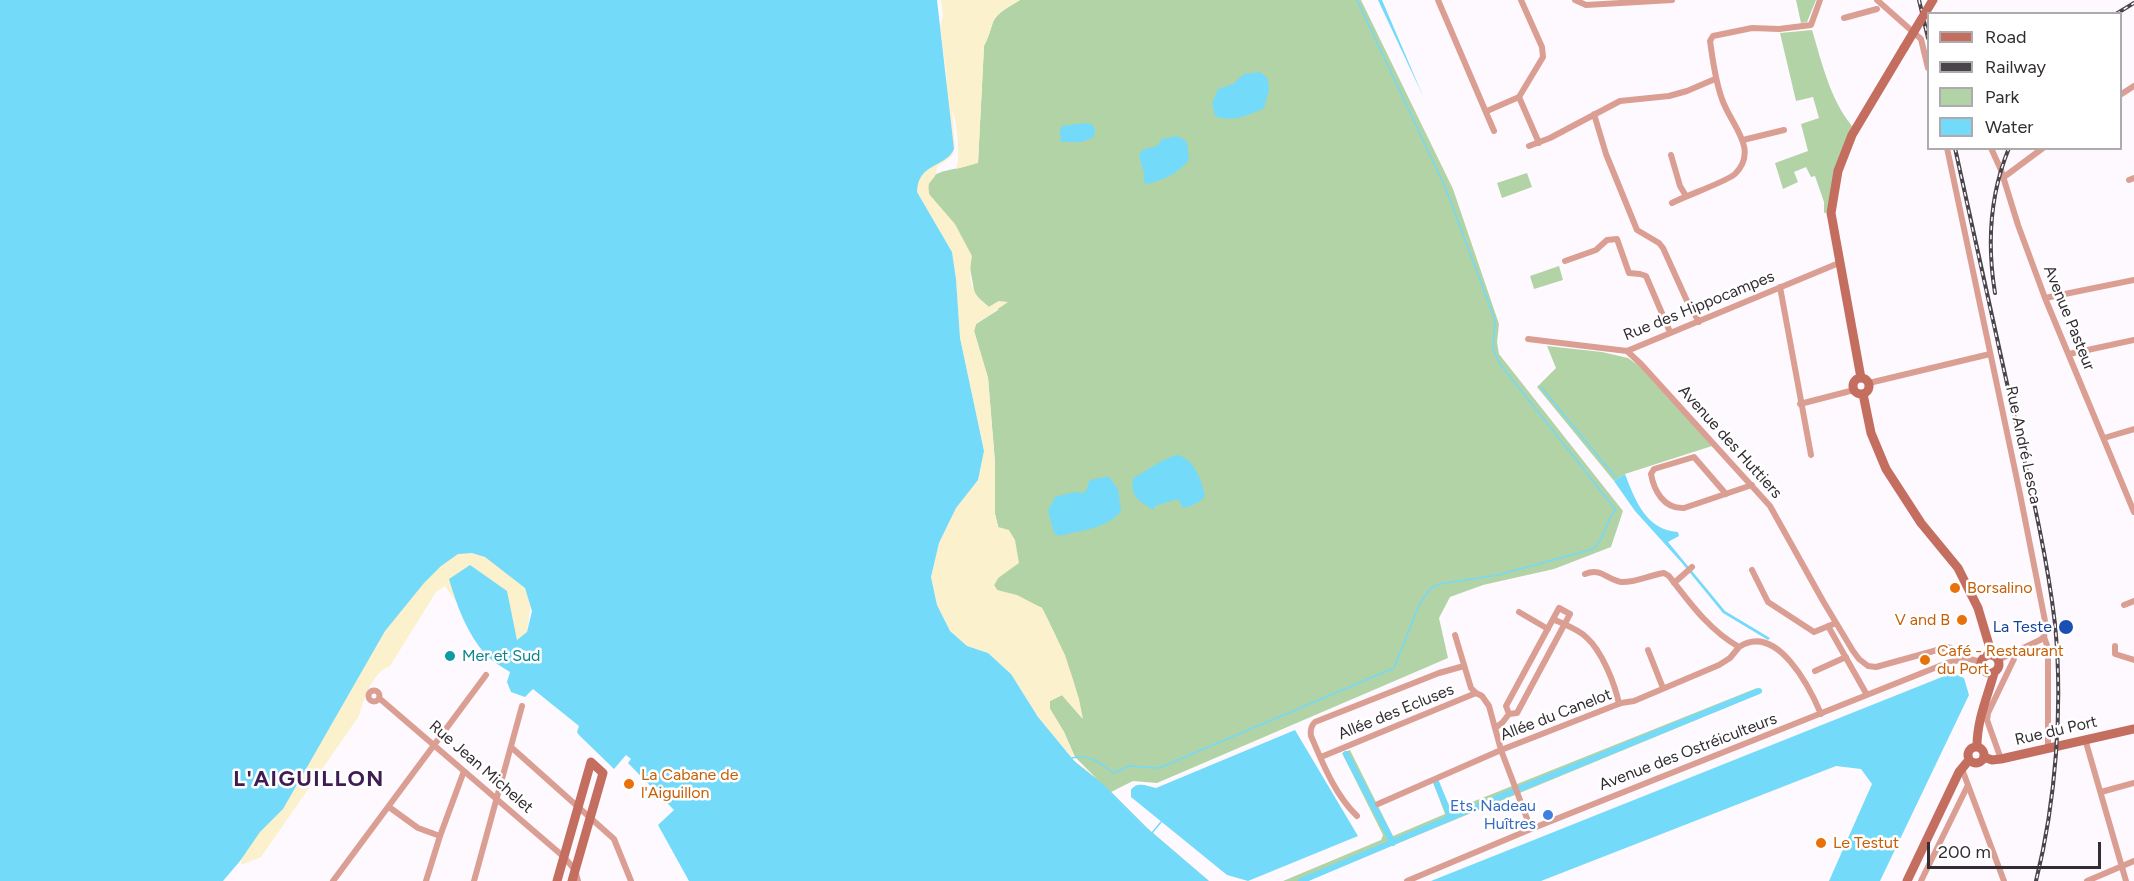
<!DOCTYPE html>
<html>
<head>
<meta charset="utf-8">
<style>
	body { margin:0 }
	#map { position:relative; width:2134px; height:881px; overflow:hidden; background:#fef9fe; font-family:Figtree,sans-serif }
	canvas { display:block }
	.legend { position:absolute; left:1927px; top:12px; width:195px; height:138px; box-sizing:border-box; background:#fff; border:2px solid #adabad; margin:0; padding:8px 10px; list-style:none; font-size:18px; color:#322d32 }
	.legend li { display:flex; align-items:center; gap:12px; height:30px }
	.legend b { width:30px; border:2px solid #adabad }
	.scale { position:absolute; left:1927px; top:842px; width:174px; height:27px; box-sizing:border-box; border:3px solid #322d32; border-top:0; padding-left:8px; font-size:18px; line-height:21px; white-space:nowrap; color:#322d32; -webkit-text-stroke:4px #fff; paint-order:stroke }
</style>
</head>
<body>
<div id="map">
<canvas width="2134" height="881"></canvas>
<ul class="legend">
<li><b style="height:8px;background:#c46e60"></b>Road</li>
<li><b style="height:8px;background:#4a454a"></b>Railway</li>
<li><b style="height:16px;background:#b2d3a6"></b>Park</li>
<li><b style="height:16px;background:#73daf9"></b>Water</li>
</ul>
<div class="scale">200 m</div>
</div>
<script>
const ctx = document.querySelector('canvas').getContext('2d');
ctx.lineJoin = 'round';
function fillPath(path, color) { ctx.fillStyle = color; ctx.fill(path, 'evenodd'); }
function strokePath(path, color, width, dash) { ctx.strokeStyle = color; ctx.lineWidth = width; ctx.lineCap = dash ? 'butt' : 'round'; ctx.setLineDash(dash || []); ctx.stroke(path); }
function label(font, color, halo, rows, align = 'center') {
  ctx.font = font + ' Figtree,sans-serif'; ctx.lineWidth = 5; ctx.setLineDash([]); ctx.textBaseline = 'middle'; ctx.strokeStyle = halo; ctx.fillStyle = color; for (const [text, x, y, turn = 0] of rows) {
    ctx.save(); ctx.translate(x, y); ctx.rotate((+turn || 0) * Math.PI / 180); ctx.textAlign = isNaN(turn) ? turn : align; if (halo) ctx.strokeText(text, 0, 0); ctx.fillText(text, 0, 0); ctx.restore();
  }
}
const green = new Path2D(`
	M1020,0H1361L1453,189L1499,324L1497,342L1499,354L1623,511L1611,547L1554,569L1483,585L1450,597L1439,618L1448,658L1157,783L1133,781L1111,792L1147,828L1209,881L823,752L1073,760L1097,779L1075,757L1064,732L1050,709V701L1062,695L1082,718C1076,679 1060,643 1042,608L997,590L994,585L998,578L1009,569L995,514V463L988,378L974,331L976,324L998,310L999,301L989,307L975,295L970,268L929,194C925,172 942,172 958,168C965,167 971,164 978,162L984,46C988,38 990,31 993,22C997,12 1011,6 1020,0Z
	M1796,0H1816L1807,22L1801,23Z
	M1812,30C1822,63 1830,99 1852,126C1839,154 1833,181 1828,212L1824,213V202L1815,176L1811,177L1806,167L1794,172L1798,182L1783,189L1775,163L1808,151L1801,124L1819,118L1813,97L1796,101L1780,33Z
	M1527,173L1532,187L1502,198L1497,183Z
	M1559,266L1563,280L1534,289L1530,276Z
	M1547,346L1602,352L1628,358L1639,366L1712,446L1625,474L1614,481L1537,387L1556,368Z
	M1757,688L1759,694L1307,881H1283L1381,840L1383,835L1342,753L1350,750L1393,836L1445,814L1433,782L1438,780L1449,809L1452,810Z`);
const sand = new Path2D(`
	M941,0H1020C1011,6 997,12 993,22C990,31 988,38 984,46L978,163L956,169C961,159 957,120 952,110L955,147L952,156L937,167L935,176L928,185L929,194L955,224L972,256C968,277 970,294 989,307L999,301L1008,302L976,324L974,331L988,378L995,463V514L998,527L1009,530L1015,540L1019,563L998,578L994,585L997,590L1017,595L1042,608L1065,655L1079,699L1083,719L1062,695L1050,701V709L1064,732L1074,756L1072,758L1038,717L1011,674L988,653L967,646L950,631L937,605L931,577L939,543L956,508L978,480L984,451L960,338L956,279L952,252L917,192V184L947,80L940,26L943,16Z
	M445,542L512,560L531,602L527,632L512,645L460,607L445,586L436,592L390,666C372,673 364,698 359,716L261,857L241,865L244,840L330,681Z`);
const water = new Path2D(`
	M0,0H937L954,149C946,168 918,162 917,192L952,252L956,279L960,338L984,451L978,480L956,508L939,543L931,577L937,605L950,631L967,646L988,653L1011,674L1038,717L1076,763L1104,785L1147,828L1209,881H689L658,825L674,810L628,763L631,759L626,755L614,769L579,735L577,732L579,726L533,689L525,697L511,692L507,682L510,672C502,667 493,662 486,655C467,634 457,606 449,579L470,565L507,591L517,640L527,632L532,611L525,588L485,557L472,553L458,554L441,566L424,583L385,631L283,809L260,832L240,861L223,881H0Z
	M1378,0H1382L1423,96Z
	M1260,72L1268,79L1269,90L1264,108C1250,115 1230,123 1215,116L1212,103L1218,89L1233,84L1244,74Z
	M1085,123L1092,124L1095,130L1094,137L1082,142H1061L1060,130L1062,126Z
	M1178,136L1187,142L1189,160C1178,173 1164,180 1147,184L1144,183V172L1139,157L1142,150L1157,146L1162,139Z
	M1177,455C1194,458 1202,481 1205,496C1200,503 1191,506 1183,508L1178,499L1155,506L1153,510C1139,500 1130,498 1133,478C1147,471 1163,458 1177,455Z
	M1625,474C1635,500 1646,530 1678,532L1679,536L1668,542L1725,611L1770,638L1768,640L1723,613L1682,563L1635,511L1614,481Z
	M1105,477H1109L1118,489L1121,511C1107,529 1081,530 1059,536L1054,533L1048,511L1055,497L1074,492L1085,493L1090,480Z
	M1952,673L1964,678L1969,695L1880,881H1829L1872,784L1861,769L1836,766L1541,881H1431Z
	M1295,730L1358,836L1248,881L1227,875L1131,797V790C1137,781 1147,786 1156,788Z`);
const stream = new Path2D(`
	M1541,387L1617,479
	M1072,758C1090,754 1099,762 1113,773L1130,766L1159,768L1394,668L1419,605L1430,589L1439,584L1498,575L1593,549C1607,537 1604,521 1616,510L1500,364L1493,349L1495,320L1446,189L1357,0
	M1152,833L1161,822`);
const canal = new Path2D(`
	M1346,754L1393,843
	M1436,782L1451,818
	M1301,881L1509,793L1759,691`);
const street = new Path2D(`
	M1438,0L1494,131
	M1521,0L1542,47L1543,57L1519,97L1539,143
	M1575,0L1586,5L1672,0
	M1877,0L1921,39L1928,68
	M1844,18L1877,9
	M2120,95L2134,86
	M1487,111L1519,97
	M1594,114L1606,154L1637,230L1659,243L1663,248L1687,301L1699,322
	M1743,140L1784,130
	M1529,146L1550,138L1620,101L1669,96L1687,91L1715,79
	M1947,148L2020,494L2046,626L2044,637L2048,648V748
	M1991,148L2001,170L2018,225L2045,298L2134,512
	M1671,155L1680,186L1686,196
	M2004,177L2043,148
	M2129,180L2134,178
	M1672,203C1685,196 1728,181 1735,174C1760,149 1730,124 1722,99C1715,80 1713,61 1710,41L1713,36L1752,28L1779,29L1811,25L1820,0
	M1565,261L1596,250L1607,240L1617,239L1629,273L1640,274L1646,276L1670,332
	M1780,287L1811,455
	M2045,298L2134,280
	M1528,339L1627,351L1839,263
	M1627,351L1641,364L1770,506L1823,601L1853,651L1859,659L1868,666L1876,667L1948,647L1960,651L1966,658
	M2069,354L2134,340
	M1869,383L1990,354
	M1800,404L1854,390
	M2104,438L2134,429
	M1726,494L1694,457L1654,469L1651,474C1654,491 1664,509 1684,508L1752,485
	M1752,570L1768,602L1814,632L1836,623
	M1585,574C1601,567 1607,580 1621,582C1634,583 1650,575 1664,573L1669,576C1690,603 1709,630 1739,647C1777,622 1810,688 1821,714
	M1674,583L1692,567
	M2124,605L2134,601
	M1559,608L1570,614L1517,713L1509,714L1506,706Z
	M1519,612L1548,629
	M1553,619C1563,624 1578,629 1586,637C1602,651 1615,684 1619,704
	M1828,626L1867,695
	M1455,635L1471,688L1476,693
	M2115,646V654L2134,660
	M1648,650L1663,688
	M1998,660L2040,640L2044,637
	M1815,671L1846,657
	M368.5 696a5.5 5.5 0 1 1 11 0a5.5 5.5 0 1 1-11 0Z
	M379,698L564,857L575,870L578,881
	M1495,728L1502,723L1509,714
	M2085,739L2126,881
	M511,747L614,839L631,881
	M1321,757L1476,693L1482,696L1489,706L1501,750L1531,829
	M2001,759L1987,720L1988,713L2014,659L2013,651
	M1962,769L2004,881
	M2101,792L2134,783
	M1378,804L1501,750L1621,703L1634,701L1719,665L1730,658L1739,647
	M389,807L418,828L440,836
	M1357,816C1335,795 1323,764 1311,736C1310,730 1311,726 1315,722L1439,673L1464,666
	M333,881L486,675
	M426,881L440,836L464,771
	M474,881L522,706
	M1407,881L1531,829L1947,663L1966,658L1981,662
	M1921,881L1968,785
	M2087,881L2134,861`);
const secondary = new Path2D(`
	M1861,378L1831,213L1838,171L1852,135L1904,48
	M1853 386a8 8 0 1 1 16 0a8 8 0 1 1-16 0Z
	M1863,394L1871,433L1886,469L1921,523L1958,568L1978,608L1992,655
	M1981 664a9 9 0 1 1 18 0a9 9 0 1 1-18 0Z
	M1977,746C1977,720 1987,698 1994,673
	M1968 755a8 8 0 1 1 16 0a8 8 0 1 1-16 0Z
	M1984,757L1992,760L2001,759L2134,729
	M557,881L591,762L603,773L572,881
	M1907,881L1959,772L1969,760`);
const rail = new Path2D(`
	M1919,0L1928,38
	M2116,14L2134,3
	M1955,148C1973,231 1991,314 2010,397C2027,472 2046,547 2055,624C2063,706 2056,801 2036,881
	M1995,293C1987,244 1990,194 2009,148`);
const secondaryBridge = new Path2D(`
	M1904,48L1933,0`);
const markers = [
	[1955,588,6,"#e8710a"],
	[1962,620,6,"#e8710a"],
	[2066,627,8,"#1a4fb4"],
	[450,656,6,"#0f9aa8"],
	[1925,660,6,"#e8710a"],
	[629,784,6,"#e8710a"],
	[1548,815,6,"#3f7fe0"],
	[1821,843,6,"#e8710a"]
];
const streetNames = [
	["Rue des Hippocampes",1699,306,-22],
	["Avenue Pasteur",2069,318,68],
	["Avenue des Huttiers",1730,442,48],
	["Rue André Lesca",2023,445,78],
	["Allée des Ecluses",1396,712,-22],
	["Allée du Canelot",1556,715,-21],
	["Rue du Port",2056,731,-13],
	["Avenue des Ostréiculteurs",1688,752,-21],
	["Rue Jean Michelet",481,767,41]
];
const foodNames = [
	["Borsalino",1967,588],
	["V and B",1950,620,"right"],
	["Café - Restaurant",1937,651],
	["du Port",1937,669],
	["La Cabane de",641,775],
	["l'Aiguillon",641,793],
	["Le Testut",1833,843]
];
const transitNames = [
	["La Teste",2052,627]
];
const cultureNames = [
	["Mer et Sud",462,656]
];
const shopNames = [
	["Ets. Nadeau",1536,806],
	["Huîtres",1536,824]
];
const districtNames = [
	["L'AIGUILLON",309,780]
];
fillPath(green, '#b2d3a6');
fillPath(sand, '#fbf1cc');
fillPath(water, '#73daf9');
strokePath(stream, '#73daf9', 1.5);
strokePath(canal, '#73daf9', 6);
strokePath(street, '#da9e93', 6);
strokePath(secondary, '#c46e60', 9);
strokePath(rail, '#4a454a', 4);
strokePath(rail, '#fff', 1.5, [4.5]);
strokePath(secondaryBridge, '#c46e60', 9);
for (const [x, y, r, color] of markers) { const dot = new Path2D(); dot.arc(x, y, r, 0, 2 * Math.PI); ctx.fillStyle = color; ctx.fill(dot); strokePath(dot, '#fff', 2); }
label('16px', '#322d32', '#fff', streetNames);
label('16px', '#c56008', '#fff', foodNames, 'left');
label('16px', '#164399', '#fff', transitNames, 'right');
label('16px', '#0d838f', '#fff', cultureNames, 'left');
label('16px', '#366cbe', '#fff', shopNames, 'right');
ctx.letterSpacing = '1.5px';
label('bold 22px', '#3f1c53', '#fff', districtNames);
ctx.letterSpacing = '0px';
</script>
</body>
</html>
